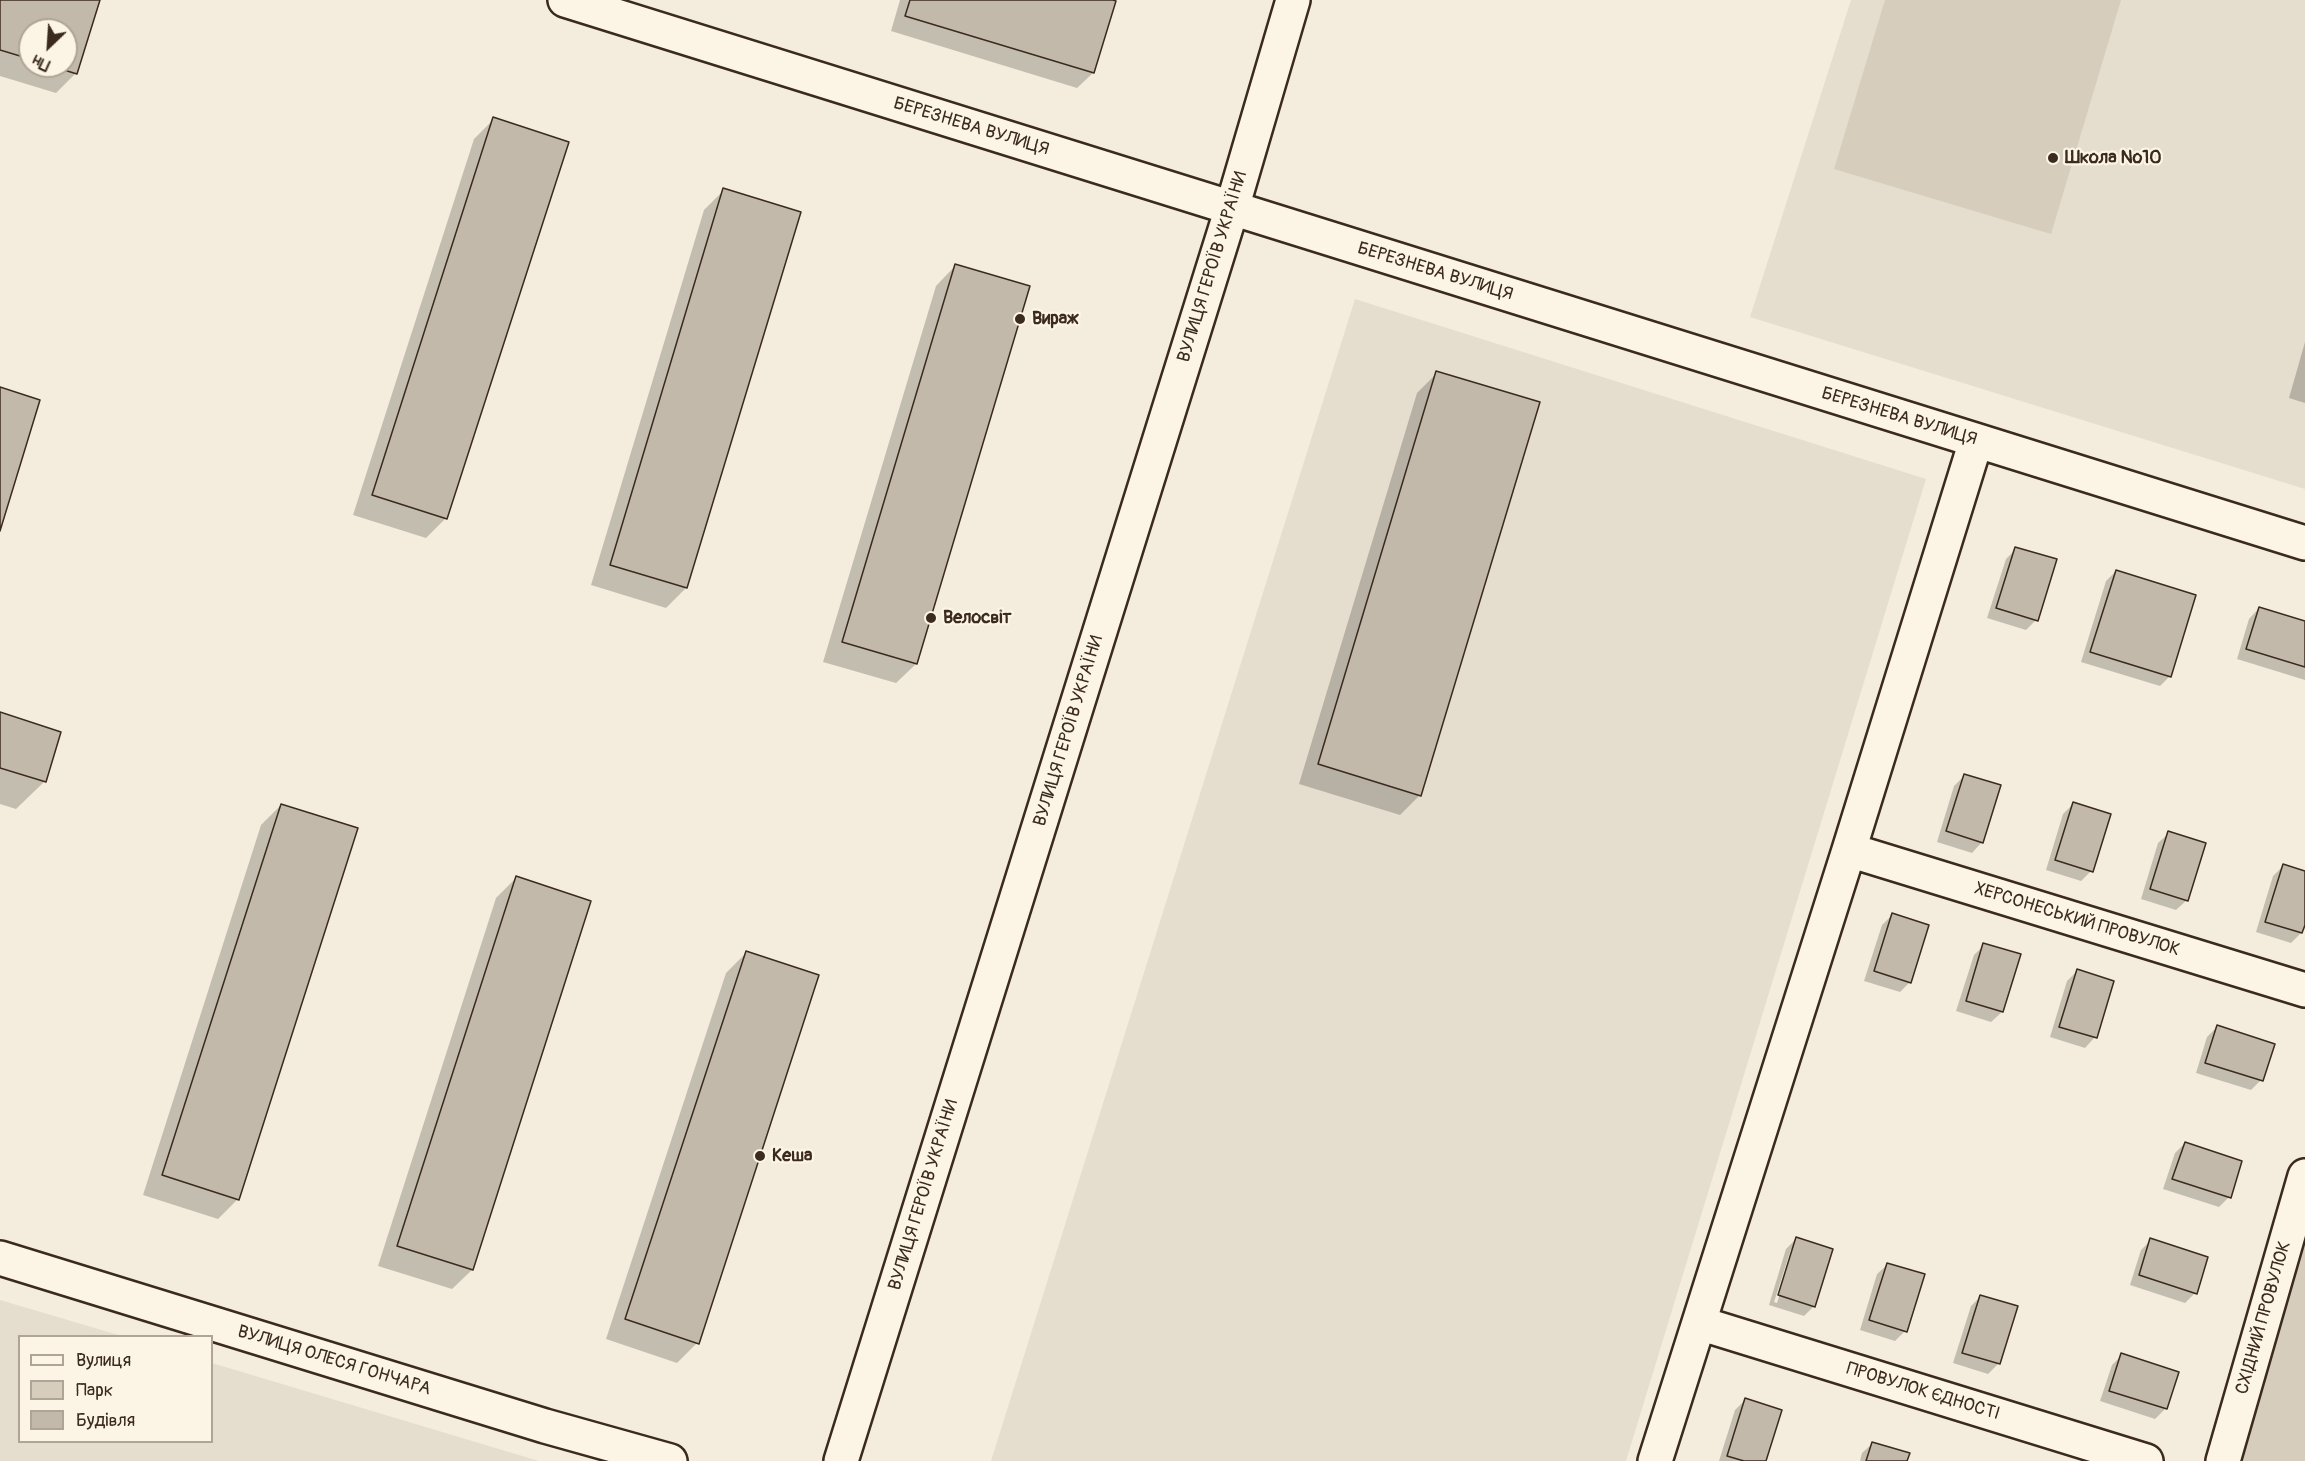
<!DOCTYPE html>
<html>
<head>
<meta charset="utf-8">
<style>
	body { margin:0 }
	#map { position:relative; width:2305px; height:1461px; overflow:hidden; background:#f4eddd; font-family:Pangolin,sans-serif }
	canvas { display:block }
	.legend { position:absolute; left:18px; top:1335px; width:195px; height:108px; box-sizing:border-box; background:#fcf5e5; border:2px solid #afa495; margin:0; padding:8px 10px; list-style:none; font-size:18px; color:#3b2a1e }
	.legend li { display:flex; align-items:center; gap:12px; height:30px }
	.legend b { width:30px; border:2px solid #afa495 }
	.north { position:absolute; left:18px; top:18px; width:60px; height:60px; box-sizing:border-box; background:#fcf5e5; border:2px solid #afa495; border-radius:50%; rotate:205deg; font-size:16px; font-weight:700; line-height:24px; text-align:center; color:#3b2a1e }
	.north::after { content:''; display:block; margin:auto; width:21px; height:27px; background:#3b2a1e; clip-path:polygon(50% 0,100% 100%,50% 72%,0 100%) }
</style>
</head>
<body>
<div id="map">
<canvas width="2305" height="1461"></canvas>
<ul class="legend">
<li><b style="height:8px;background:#fcf5e5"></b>Вулиця</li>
<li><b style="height:16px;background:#d6cdbd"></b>Парк</li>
<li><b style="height:16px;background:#c3b9aa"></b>Будівля</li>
</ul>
<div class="north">Пн</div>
</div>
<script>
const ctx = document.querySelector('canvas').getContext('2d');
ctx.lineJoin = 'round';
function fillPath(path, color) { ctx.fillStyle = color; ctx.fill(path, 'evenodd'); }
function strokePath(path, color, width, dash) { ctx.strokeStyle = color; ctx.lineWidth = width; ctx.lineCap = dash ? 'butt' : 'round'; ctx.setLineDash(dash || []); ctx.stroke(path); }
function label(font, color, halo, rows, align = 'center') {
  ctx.font = font + ' Pangolin,sans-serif'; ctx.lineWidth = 4.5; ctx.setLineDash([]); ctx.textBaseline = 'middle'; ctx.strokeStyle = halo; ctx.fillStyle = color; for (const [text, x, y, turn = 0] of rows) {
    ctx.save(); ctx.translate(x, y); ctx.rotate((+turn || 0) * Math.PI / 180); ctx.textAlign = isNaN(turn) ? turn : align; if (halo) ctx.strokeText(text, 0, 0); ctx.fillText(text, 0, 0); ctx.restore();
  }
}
const built = new Path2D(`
	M1851,0H2305V489L1750,317Z
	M1355,299L1926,479L1626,1461H991Z
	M0,1300L122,1336H20V1442H212V1363L539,1461H0Z`);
const green = new Path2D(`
	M1885,0H2121L2051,234L1834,169Z
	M2305,1176V1461H2223Z`);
const shadow = new Path2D(`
	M0,0H98L76,73L56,93L0,76ZM30,30H66V66H30Z
	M900,0H1108L1093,73L1077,88L891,31Z
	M494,119L446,518L426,538L353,515L474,139Z
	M724,190L686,588L666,608L591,585L704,210Z
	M955,266L916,664L896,683L823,662L936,286Z
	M2305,342V403L2289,398Z
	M1437,373L1420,795L1400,815L1299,784L1417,393Z
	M2016,549L2036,620L2026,630L1987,618L2006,559Z
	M2116,571L2170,676L2160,686L2081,662L2106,581Z
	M2259,608L2305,622V680L2237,659L2249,619Z
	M0,714L59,733L44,782L16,809L0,804Z
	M1964,776L1982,842L1972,853L1937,842L1954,786Z
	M2073,804L2091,871L2081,881L2046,870L2063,814Z
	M281,805L238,1199L218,1219L143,1195L261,825Z
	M2169,833L2187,900L2176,910L2141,899L2158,843Z
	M2283,866L2305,872V920L2301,933L2291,943L2256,932L2273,876Z
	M516,878L472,1270L452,1289L378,1266L496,898Z
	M1892,915L1910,982L1900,992L1864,981L1882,925Z
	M1984,945L2002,1012L1991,1022L1956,1011L1974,955Z
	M746,953L697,1343L677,1363L606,1339L726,973Z
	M2077,971L2095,1037L2085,1048L2050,1037L2067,981Z
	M2217,1027L2261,1080L2251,1090L2196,1073L2207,1037Z
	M2185,1143L2229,1197L2219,1207L2163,1189L2175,1153Z
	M1796,1239L1814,1306L1804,1316L1769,1305L1786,1249ZM1791,1249H1794L1777,1303L1774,1302Z
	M2151,1240L2195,1293L2185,1303L2130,1285L2141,1250Z
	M1888,1264L1905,1331L1895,1341L1860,1330L1877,1274Z
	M1981,1296L2016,1307L1998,1364L1988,1374L1953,1363L1971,1306Z
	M2122,1355L2166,1408L2155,1419L2100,1401L2112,1365Z
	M1745,1400L1765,1461H1719L1735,1410Z
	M1873,1443L1906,1461H1860L1862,1453Z`);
const building = new Path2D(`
	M0,0H100L77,74L51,66H66V30H30V59L0,50Z
	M910,0H1113L1116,1L1094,73L905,16Z
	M493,117L569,142L447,519L372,495Z
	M723,188L801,212L687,588L610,565Z
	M955,264L1030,286L917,664L842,642Z
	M1436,371L1540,402L1421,796L1318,764Z
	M0,387L40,400L0,531Z
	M2015,547L2057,559L2038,621L1996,608Z
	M2116,570L2196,595L2171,677L2090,652Z
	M2259,607L2305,621V667L2246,649Z
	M0,712L61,732L46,782L0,768Z
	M1964,774L2001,785L1983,843L1946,831Z
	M2073,802L2111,814L2093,872L2055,860Z
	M281,804L358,828L239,1200L162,1175Z
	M2168,831L2206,843L2188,901L2150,889Z
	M2283,864L2305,871V925L2302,933L2265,922Z
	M516,876L591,901L473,1270L397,1246Z
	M1892,913L1929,925L1911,983L1874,971Z
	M1983,943L2021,954L2003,1012L1966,1001Z
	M746,951L819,975L699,1344L625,1319Z
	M2077,969L2114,981L2097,1038L2059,1027Z
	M2217,1025L2275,1044L2263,1081L2205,1063Z
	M2185,1142L2242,1161L2231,1198L2172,1179Z
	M1796,1237L1833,1249L1815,1307L1778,1295Z
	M2150,1238L2208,1257L2197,1294L2139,1275Z
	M1887,1263L1925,1274L1907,1332L1869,1320Z
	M1980,1295L2018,1306L2000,1364L1962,1353Z
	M2121,1353L2179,1372L2167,1409L2109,1391Z
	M1745,1398L1782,1410L1766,1461H1744L1727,1456Z
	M1872,1442L1910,1453L1907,1461H1866Z`);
const street = new Path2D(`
	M1232,208L2305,543
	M1849,850L2305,990
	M0,1258L545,1426L670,1461
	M1699,1323L2146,1461
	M1655,1461L1849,850L1976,441
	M2223,1461L2305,1176`);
const secondary = new Path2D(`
	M565,0L1232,208
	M841,1461L1232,208L1293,0`);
const markers = [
	[2053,158,6,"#3b2a1e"],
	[1020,319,6,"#3b2a1e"],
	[931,618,6,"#3b2a1e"],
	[760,1156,6,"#3b2a1e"]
];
const streetNames = [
	["БЕРЕЗНЕВА ВУЛИЦЯ",971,127,17],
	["ВУЛИЦЯ ГЕРОЇВ УКРАЇНИ",1213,267,-73],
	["БЕРЕЗНЕВА ВУЛИЦЯ",1435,272,17],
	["БЕРЕЗНЕВА ВУЛИЦЯ",1899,417,17],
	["ВУЛИЦЯ ГЕРОЇВ УКРАЇНИ",1069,731,-73],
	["ХЕРСОНЕСЬКИЙ ПРОВУЛОК",2077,920,17],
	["ВУЛИЦЯ ГЕРОЇВ УКРАЇНИ",924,1195,-73],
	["СХІДНИЙ ПРОВУЛОК",2264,1318,-74],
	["ВУЛИЦЯ ОЛЕСЯ ГОНЧАРА",334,1361,17],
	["ПРОВУЛОК ЄДНОСТІ",1923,1392,17]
];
const poiNames = [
	["Школа №10",2065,158],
	["Вираж",1032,319],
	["Велосвіт",943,618],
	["Кеша",772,1156]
];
fillPath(built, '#e5ddce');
fillPath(green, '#d6cdbd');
fillPath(shadow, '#0003');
fillPath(building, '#c3b9aa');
strokePath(building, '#3b2a1e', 1.5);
strokePath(street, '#3b2a1e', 38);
strokePath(secondary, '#3b2a1e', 38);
strokePath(street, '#fcf5e5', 33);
strokePath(secondary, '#fcf5e5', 33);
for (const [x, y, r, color] of markers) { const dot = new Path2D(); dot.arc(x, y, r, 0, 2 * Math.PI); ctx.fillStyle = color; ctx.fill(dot); strokePath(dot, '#fcf5e5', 2); }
label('18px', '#3b2a1e', '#fcf5e5', streetNames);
label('bold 18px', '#3b2a1e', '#fcf5e5', poiNames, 'left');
</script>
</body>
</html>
